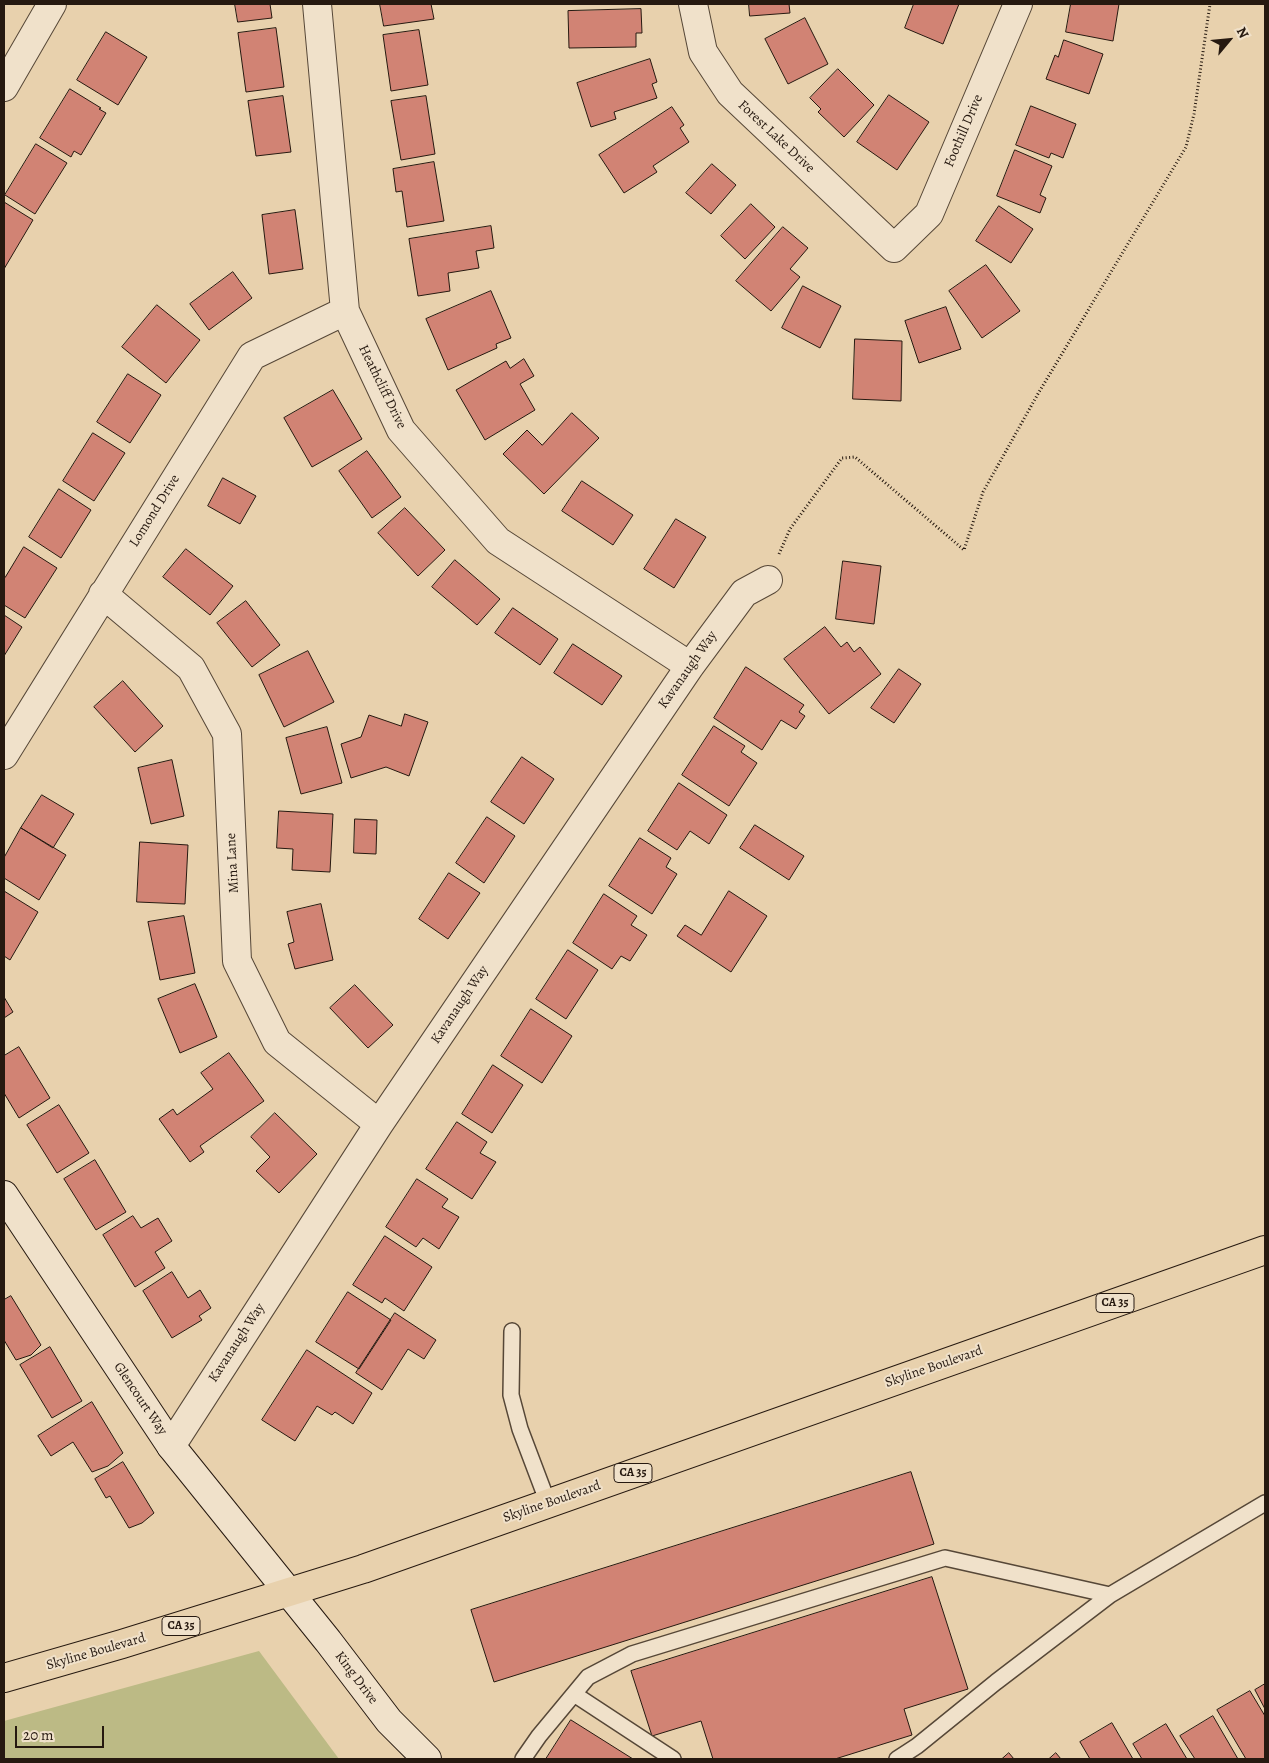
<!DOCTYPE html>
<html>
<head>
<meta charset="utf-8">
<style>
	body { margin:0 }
	#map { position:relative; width:1269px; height:1763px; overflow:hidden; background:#e8d1ad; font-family:Alegreya,serif }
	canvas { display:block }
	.frame { position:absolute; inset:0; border:5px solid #261910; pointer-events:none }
	.north { position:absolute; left:1204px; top:15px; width:50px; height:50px; -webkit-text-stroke:4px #f0e1ca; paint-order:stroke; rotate:62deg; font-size:14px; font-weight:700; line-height:20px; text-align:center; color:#261910 }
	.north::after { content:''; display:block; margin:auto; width:18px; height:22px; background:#261910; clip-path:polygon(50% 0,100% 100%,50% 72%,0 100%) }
	.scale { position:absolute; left:15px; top:1726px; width:89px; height:22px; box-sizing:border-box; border:2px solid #261910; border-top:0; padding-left:6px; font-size:15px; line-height:18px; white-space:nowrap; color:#261910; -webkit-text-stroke:4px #f0e1ca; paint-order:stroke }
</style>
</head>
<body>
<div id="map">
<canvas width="1269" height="1763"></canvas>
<div class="frame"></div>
<div class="north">N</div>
<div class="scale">20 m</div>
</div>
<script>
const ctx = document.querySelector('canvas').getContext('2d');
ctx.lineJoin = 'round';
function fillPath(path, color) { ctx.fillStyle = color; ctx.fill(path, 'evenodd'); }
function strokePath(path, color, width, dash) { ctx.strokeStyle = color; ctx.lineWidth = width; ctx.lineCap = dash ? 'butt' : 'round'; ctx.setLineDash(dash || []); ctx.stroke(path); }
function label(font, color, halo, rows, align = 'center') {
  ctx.font = font + ' Alegreya,serif'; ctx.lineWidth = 4; ctx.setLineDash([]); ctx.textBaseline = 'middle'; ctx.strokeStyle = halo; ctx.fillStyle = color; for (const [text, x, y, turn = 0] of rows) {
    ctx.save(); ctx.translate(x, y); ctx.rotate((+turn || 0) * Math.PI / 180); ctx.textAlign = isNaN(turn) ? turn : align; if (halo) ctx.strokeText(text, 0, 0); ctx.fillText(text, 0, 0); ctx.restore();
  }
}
const green = new Path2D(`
	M259,1651L339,1759H4V1721Z`);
const building = new Path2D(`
	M235,4H270L272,18L238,22Z
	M380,4H431L434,19L384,26Z
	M749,4H789L790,13L750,16Z
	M914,4H959L943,44L905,28Z
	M1071,4H1119L1113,41L1066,32Z
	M641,9L642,33H636V47L569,48L568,11Z
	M805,18L828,64L788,84L765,39Z
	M276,28L284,87L246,92L238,33Z
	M419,30L428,85L391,91L383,35Z
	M106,32L147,57L118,105L77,80Z
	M1064,40L1103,54L1089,94L1046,79L1055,55L1058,57Z
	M650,59L657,82L652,84L657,98L614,112L616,119L591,127L577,83Z
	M838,69L874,105L844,137L818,112L821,109L810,98Z
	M70,89L101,108L99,109L106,113L81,155L74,151L71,157L40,138Z
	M889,95L929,122L897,170L857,142Z
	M283,96L291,152L256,156L248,101Z
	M426,96L435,154L401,160L391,101Z
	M1031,106L1076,124L1063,158L1051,153L1049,158L1016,145Z
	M672,107L684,125L680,128L689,142L653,166L657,172L624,193L599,155Z
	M36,144L67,163L35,214L5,195Z
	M1015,150L1052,166L1040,195L1046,198L1040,213L997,196Z
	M434,162L444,221L407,227L402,191L396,192L393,169Z
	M712,164L736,185L711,214L686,193Z
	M4,202L33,220L4,269Z
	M751,204L775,227L745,259L721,236Z
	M999,206L1033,229L1011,263L976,241Z
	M295,210L303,269L269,274L262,215Z
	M491,226L494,248L476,251L479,268L448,273L450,291L418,296L409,239Z
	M783,227L808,248L790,269L800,277L771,311L736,281Z
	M986,265L1020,311L982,338L949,291Z
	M233,272L252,298L209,330L190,304Z
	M803,286L841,306L820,348L782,328Z
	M491,291L511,338L496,344L497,348L448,370L426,319Z
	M157,305L200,340L166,383L122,347Z
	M946,307L961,349L919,363L905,321Z
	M855,339L902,341L901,401L853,399Z
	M524,359L534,376L520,384L535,410L485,440L456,390L506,361L510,368Z
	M128,374L161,395L130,443L97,422Z
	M333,390L362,439L312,467L284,418Z
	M572,413L599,438L544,494L503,454L527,430L542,445Z
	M93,433L125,453L94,501L63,481Z
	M367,451L401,497L372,518L339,471Z
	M223,478L256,496L240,524L208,506Z
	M582,481L633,515L613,545L562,511Z
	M59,489L91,510L61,558L29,537Z
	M405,508L445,550L418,576L378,533Z
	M676,519L706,537L674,588L644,569Z
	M24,547L57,568L25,618L4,605V576L5,577Z
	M186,549L233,586L210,615L163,577Z
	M455,560L500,599L477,625L432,587Z
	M843,561L881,566L874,624L836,619Z
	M246,601L280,645L252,667L217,623Z
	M513,608L558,639L540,665L495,633Z
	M4,615L22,627L4,656Z
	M825,627L841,647L847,642L854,652L860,647L881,674L829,714L784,659Z
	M573,644L622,676L602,705L554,673Z
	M308,651L334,702L284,727L259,675Z
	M746,667L804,705L799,712L805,716L796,729L781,720L762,750L714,718Z
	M899,669L921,684L894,723L871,708Z
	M123,681L163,726L135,752L94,707Z
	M405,714L428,722L409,776L386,767L351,778L341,744L361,737L369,715L401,726Z
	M714,726L745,746L741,752L757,763L729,806L682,775Z
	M327,727L342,783L301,794L286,738Z
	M522,757L554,779L524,824L491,802Z
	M172,760L184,816L151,824L138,768Z
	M679,783L727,815L709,844L690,831L677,850L648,831Z
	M42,795L74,814L53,848L21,828Z
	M279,811L333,814L330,872L292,870L293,849L277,848Z
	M487,817L515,836L484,883L456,863Z
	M355,819L377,820L376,854L354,853Z
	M755,825L804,856L789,880L740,848Z
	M21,828L66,855L39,900L4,878V858Z
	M640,838L671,858L666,867L677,874L652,914L609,886Z
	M140,842L188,845L185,904L137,902Z
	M449,873L480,893L448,939L419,919Z
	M4,891L38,912L10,960L4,956Z
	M729,891L767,916L731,972L677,936L685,925L701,935Z
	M604,894L637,916L631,925L647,935L630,961L621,956L612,969L573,943Z
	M321,904L333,960L295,969L288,944L294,942L287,912Z
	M184,916L195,973L160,980L148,922Z
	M568,950L598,970L566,1019L536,999Z
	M195,984L217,1037L180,1053L158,999Z
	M355,985L393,1025L368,1048L330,1008Z
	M4,997L13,1012L4,1018Z
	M531,1009L572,1036L542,1083L501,1056Z
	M19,1047L50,1098L19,1118L4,1093V1056Z
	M229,1053L264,1101L200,1146L204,1152L190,1162L159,1119L173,1109L177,1115L213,1089L201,1073Z
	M493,1065L523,1085L492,1133L462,1114Z
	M59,1105L89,1153L57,1173L27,1125Z
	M275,1113L317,1154L279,1193L256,1171L270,1157L251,1137Z
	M457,1122L487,1142L480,1153L496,1162L472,1199L426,1169Z
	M95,1160L126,1212L96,1230L64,1179Z
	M417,1179L448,1199L442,1207L459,1217L439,1249L423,1238L416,1247L386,1227Z
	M133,1216L141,1228L158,1218L172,1241L155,1252L165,1268L135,1287L103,1235Z
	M385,1236L432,1267L404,1311L385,1298L382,1303L353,1285Z
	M172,1272L188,1298L200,1290L211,1308L199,1316L202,1320L172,1338L143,1291Z
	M348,1292L391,1320L359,1369L316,1342Z
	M11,1296L41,1345L31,1355L16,1360L4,1340V1300Z
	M395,1313L436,1340L424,1359L408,1349L382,1390L356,1373Z
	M50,1347L82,1401L52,1418L20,1365Z
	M307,1350L372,1393L353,1424L335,1412L332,1415L317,1406L295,1441L262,1420Z
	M92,1402L123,1453L108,1466L92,1472L73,1442L51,1456L38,1436Z
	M123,1462L154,1513L142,1523L129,1528L110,1496L106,1498L95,1479Z
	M911,1472L934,1544L494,1682L471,1610Z
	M932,1577L968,1689L904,1709L912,1735L835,1759H713L701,1721L652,1736L631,1671Z
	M1265,1684V1709L1255,1690Z
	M1250,1691L1265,1716V1759H1246L1217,1710Z
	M1213,1716L1238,1759H1195L1180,1736Z
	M571,1720L633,1759H546Z
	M1112,1723L1133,1759H1090L1080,1742Z
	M1166,1724L1187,1759H1142L1133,1744Z
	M1009,1753L1014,1759H1002Z
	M1056,1753L1061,1759H1049Z`);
const path = new Path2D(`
	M779,554L790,529L842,458L855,457L964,550L983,492L1039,392L1186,147L1194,114L1210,4`);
const lane = new Path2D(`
	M512,1331L511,1395L520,1429L548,1503
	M574,1694L673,1759
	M523,1759L539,1736L588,1677L632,1654L945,1558L1110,1595L1265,1503
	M897,1759L917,1746L996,1682L1110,1595`);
const street = new Path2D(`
	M317,4L345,311L401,430L498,541L690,666
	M693,4L703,52L730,93L894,248L929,214L1018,4
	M4,87L52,4
	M103,594L191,668L227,734L237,961L277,1042L379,1124
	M4,755L252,356L345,311
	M171,1446L379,1124L690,666L744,593L768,580`);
const secondary = new Path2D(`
	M4,1195L171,1446L328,1641L389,1721L427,1759`);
const primary = new Path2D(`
	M4,1678L122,1644L363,1569L1265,1250`);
const shields = [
	[1115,1303,38],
	[633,1473,38],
	[181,1626,38]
];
const shieldNames = [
	["CA 35",1115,1303],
	["CA 35",633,1473],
	["CA 35",181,1626]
];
const streetNames = [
	["Foothill Drive",964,131,-67],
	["Forest Lake Drive",776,137,43],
	["Heathcliff Drive",382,387,64],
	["Lomond Drive",155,511,-58],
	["Kavanaugh Way",688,670,-55],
	["Mina Lane",233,863,-93],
	["Kavanaugh Way",460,1005,-56],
	["Kavanaugh Way",237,1343,-57],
	["Skyline Boulevard",934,1367,-19],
	["Glencourt Way",140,1399,56],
	["Skyline Boulevard",552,1502,-19],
	["Skyline Boulevard",96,1652,-16],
	["King Drive",356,1678,53]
];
fillPath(green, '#bcba85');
fillPath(building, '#d18374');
strokePath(building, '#261910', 1);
strokePath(lane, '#564737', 18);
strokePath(street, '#564737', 30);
strokePath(secondary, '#261910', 30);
strokePath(primary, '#261910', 30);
strokePath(path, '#261910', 3, [1, 2.5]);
strokePath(lane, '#f0e1ca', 15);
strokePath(street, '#f0e1ca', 28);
strokePath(secondary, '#f0e1ca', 28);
strokePath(primary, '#e8d1ad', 28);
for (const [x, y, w] of shields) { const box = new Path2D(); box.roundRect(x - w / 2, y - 9.5, w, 19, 4); ctx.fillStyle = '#f0e1ca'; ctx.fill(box); strokePath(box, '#261910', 1); }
label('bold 12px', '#261910', null, shieldNames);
label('14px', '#261910', '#f0e1ca', streetNames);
</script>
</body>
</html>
